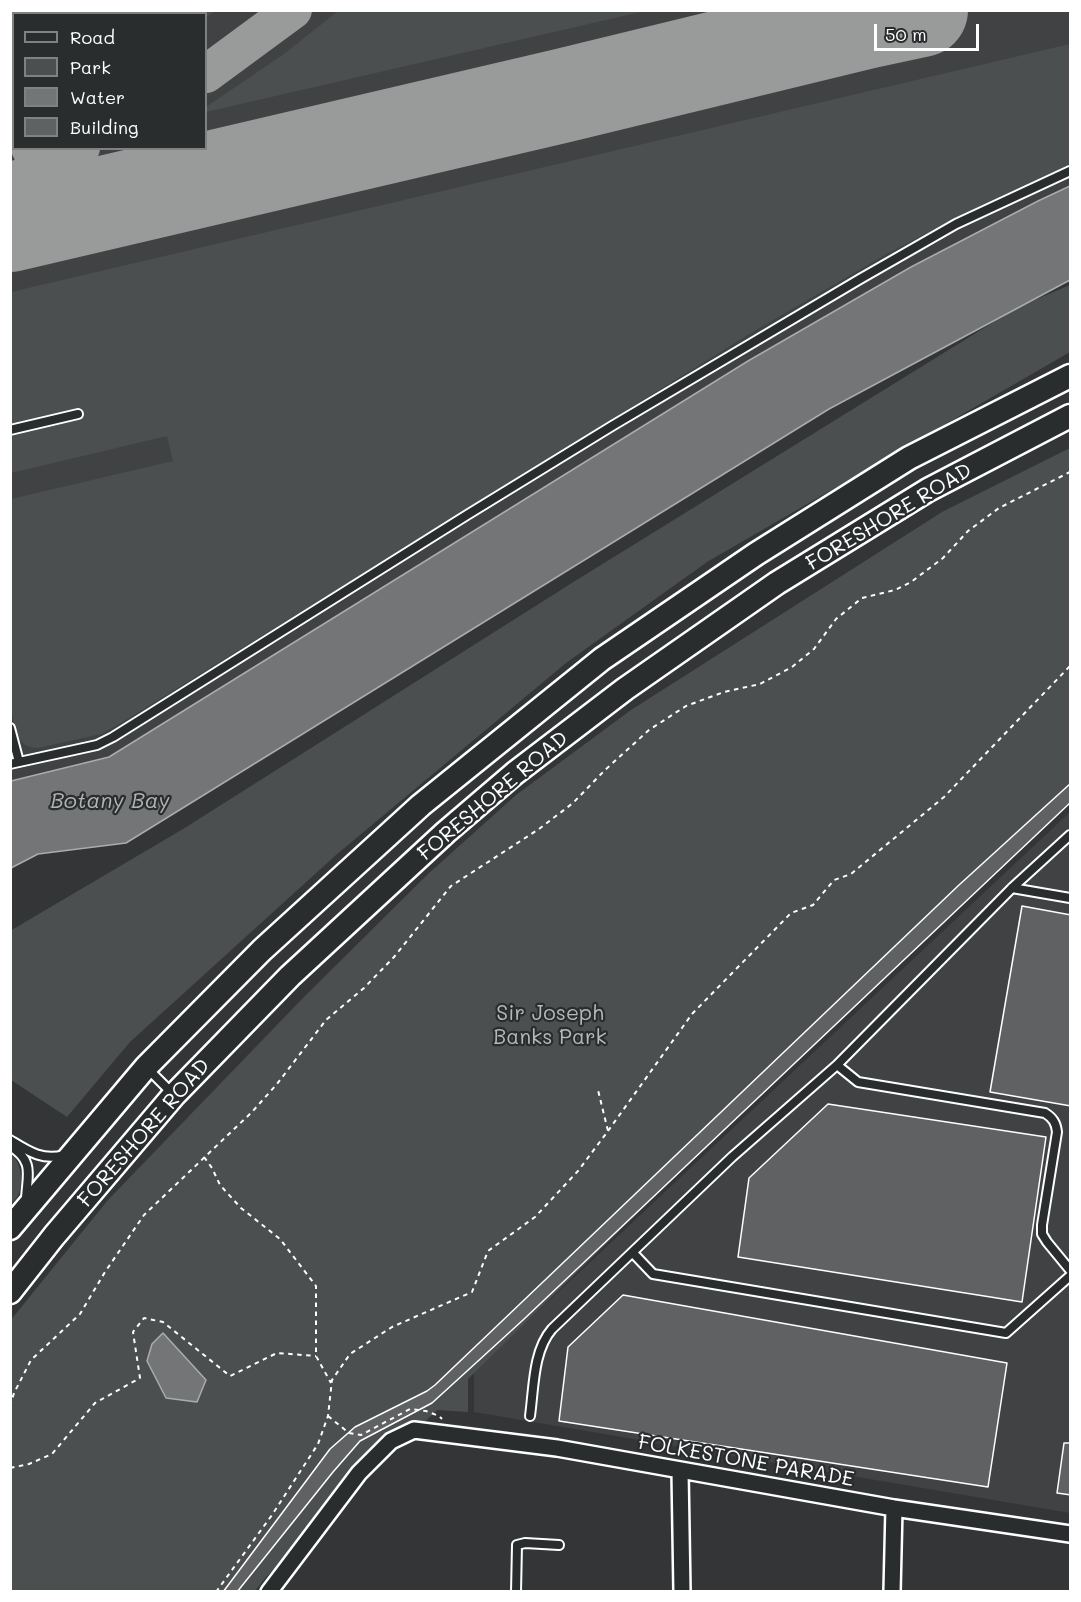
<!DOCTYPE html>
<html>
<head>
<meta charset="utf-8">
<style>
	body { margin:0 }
	#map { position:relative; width:1081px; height:1602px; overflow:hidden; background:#333536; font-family:Mali,sans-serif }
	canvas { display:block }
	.frame { position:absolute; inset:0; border:12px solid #fff; pointer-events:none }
	.legend { position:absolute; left:12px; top:12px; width:195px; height:138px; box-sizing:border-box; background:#2a2d2e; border:2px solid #7f8182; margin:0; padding:8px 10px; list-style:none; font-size:18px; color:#fff }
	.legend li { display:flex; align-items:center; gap:12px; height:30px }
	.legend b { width:30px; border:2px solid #7f8182 }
	.scale { position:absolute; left:874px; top:24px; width:105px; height:27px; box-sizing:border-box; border:3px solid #fff; border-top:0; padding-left:8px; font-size:18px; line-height:21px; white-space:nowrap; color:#fff; -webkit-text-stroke:4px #2a2d2e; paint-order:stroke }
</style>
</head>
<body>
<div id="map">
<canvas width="1081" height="1602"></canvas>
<div class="frame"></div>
<ul class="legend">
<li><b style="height:8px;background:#2a2d2e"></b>Road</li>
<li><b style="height:16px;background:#4c4f50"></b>Park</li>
<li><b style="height:16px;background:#737576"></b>Water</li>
<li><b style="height:16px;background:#5f6162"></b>Building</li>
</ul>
<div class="scale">50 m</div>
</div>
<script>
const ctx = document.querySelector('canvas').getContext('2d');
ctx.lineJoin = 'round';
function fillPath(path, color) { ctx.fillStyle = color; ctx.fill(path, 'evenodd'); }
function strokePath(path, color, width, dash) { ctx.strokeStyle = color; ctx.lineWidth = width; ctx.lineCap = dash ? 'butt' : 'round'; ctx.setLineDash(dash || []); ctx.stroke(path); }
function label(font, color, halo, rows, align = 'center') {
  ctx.font = font + ' Mali,sans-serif'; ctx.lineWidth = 4.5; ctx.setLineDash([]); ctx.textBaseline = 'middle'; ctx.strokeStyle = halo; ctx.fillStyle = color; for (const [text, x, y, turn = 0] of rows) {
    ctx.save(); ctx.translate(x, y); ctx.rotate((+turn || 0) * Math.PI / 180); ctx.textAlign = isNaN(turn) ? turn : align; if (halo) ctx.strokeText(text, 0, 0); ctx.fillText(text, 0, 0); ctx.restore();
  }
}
const built = new Path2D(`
	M10,11H1070V186L1038,201L912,267L748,361L109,757L11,781ZM14,14H206V148H14Z
	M1070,812V1513L474,1412V1371Z`);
const green = new Path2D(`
	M111,11V10L216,11L206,17V14L109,13Z
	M338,11V10L645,11L206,112V107L284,54Z
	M1070,44V164L978,207L890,252L751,333L121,723L101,734L38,748C15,748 15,726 11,708V499L173,461L167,436L11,473L10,432L83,414L81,408L11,425V292Z
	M1070,285V352L707,562L566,663L336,855L130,1042L67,1117L11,1080L10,931L183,829L575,581L1018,307Z
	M1070,448V800L746,1107L468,1379V1412L437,1410L266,1577L255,1591H11L10,1321L108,1200L302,999L428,874L516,795L631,710L942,512Z
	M11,1155C21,1162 24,1181 19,1193C18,1197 13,1202 11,1205Z`);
const water = new Path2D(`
	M1070,186V280L829,409L126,843L38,854L11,868V781L109,757L748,361L911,267L1038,201Z
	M163,1333L206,1380L197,1402L166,1398L147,1361L152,1344Z`);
const taxiway = new Path2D(`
	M48,14L52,10
	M865,22L892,10
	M693,63C726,51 751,37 774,10
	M206,74L293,10
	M30,148C81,221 136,196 208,179
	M10,183L81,148`);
const runway = new Path2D(`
	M10,225L561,96L865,22L921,10`);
const building = new Path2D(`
	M1071,783V802L523,1320L432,1403L360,1441L333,1472L237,1592H223L330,1449L355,1427L427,1391L435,1385L959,885Z
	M1022,906L1071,915V1106L990,1092Z
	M828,1104L1046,1137L1022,1302L738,1257L749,1178Z
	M623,1295L1007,1363L988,1487L559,1421L568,1347Z
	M1064,1443H1071V1495L1057,1493Z`);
const path = new Path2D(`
	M608,1131L692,1014L791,913L813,905L834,880L851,874L944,797L1070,666
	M204,1157L212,1168L220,1185L241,1208L280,1239L316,1286V1356L331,1383
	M10,1406L14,1393L31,1360L80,1314L105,1272L144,1215L252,1112L277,1084L326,1020L364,988L394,957L451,886L539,829L573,803L605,770L649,730L686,706L724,692L760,684L792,667L814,649L836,619L862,598L895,590L911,582L943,558L968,531L999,508L1070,472
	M328,1416L349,1433L361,1435L410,1409L426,1411L439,1416L442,1419
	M10,1468L29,1464L52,1454L95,1403L140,1378L133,1332L144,1318L163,1322L230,1376L277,1353L316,1356
	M216,1592L272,1515L318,1444L328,1416L332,1380L350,1354L392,1327L472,1292L488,1251L535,1217L578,1171L608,1131L598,1090`);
const service = new Path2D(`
	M10,430L78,414
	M10,728L19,762
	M10,764L97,745L113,737L467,515L612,426L860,279L956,224L1070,171
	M1012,888L1070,898
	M837,1065L858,1082L1045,1113C1053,1118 1056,1123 1057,1132L1042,1225V1234L1047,1242L1070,1270
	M147,1068L173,1094
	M10,1140C28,1151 42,1161 64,1155
	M10,1146C35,1161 27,1176 26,1199
	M633,1253L653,1274L1006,1333L1070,1276
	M530,1416C534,1387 533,1351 552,1329L732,1157L837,1065L1012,888L1070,835
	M516,1592L517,1545L525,1543L559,1545`);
const minor = new Path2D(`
	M680,1471L682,1592
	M269,1592L359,1473L391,1441L414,1430L557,1448L894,1508L1070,1534
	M892,1592L894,1508`);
const primary = new Path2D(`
	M10,1228L146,1067L262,950L421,805L602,659L756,554L909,458L1070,376
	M10,1292L54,1236L174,1095L290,976L446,832L515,773L625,689L777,583L928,490L1070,416`);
const streetNames = [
	["FORESHORE ROAD",889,517,-31],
	["FORESHORE ROAD",493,796,-40],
	["FORESHORE ROAD",144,1133,-49],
	["FOLKESTONE PARADE",746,1461,10]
];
const parkNames = [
	["Sir Joseph",550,1014],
	["Banks Park",550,1038]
];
const waterNames = [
	["Botany Bay",110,801]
];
fillPath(built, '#404243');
fillPath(green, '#4c4f50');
fillPath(water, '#737576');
strokePath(water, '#abacad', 1.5);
strokePath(taxiway, '#999a9a', 38);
strokePath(runway, '#999a9a', 94);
fillPath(building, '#5f6162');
strokePath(building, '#fff', 1.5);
strokePath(service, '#fff', 12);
strokePath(minor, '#fff', 20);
strokePath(primary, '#fff', 27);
strokePath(path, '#fff', 2, [4.5, 4.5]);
strokePath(service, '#2a2d2e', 8);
strokePath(minor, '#2a2d2e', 15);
strokePath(primary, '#2a2d2e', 22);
label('21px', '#fff', '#2a2d2e', streetNames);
label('21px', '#b7b9b9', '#2a2d2e', parkNames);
label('italic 22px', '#b2b3b4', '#2a2d2e', waterNames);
</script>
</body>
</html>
